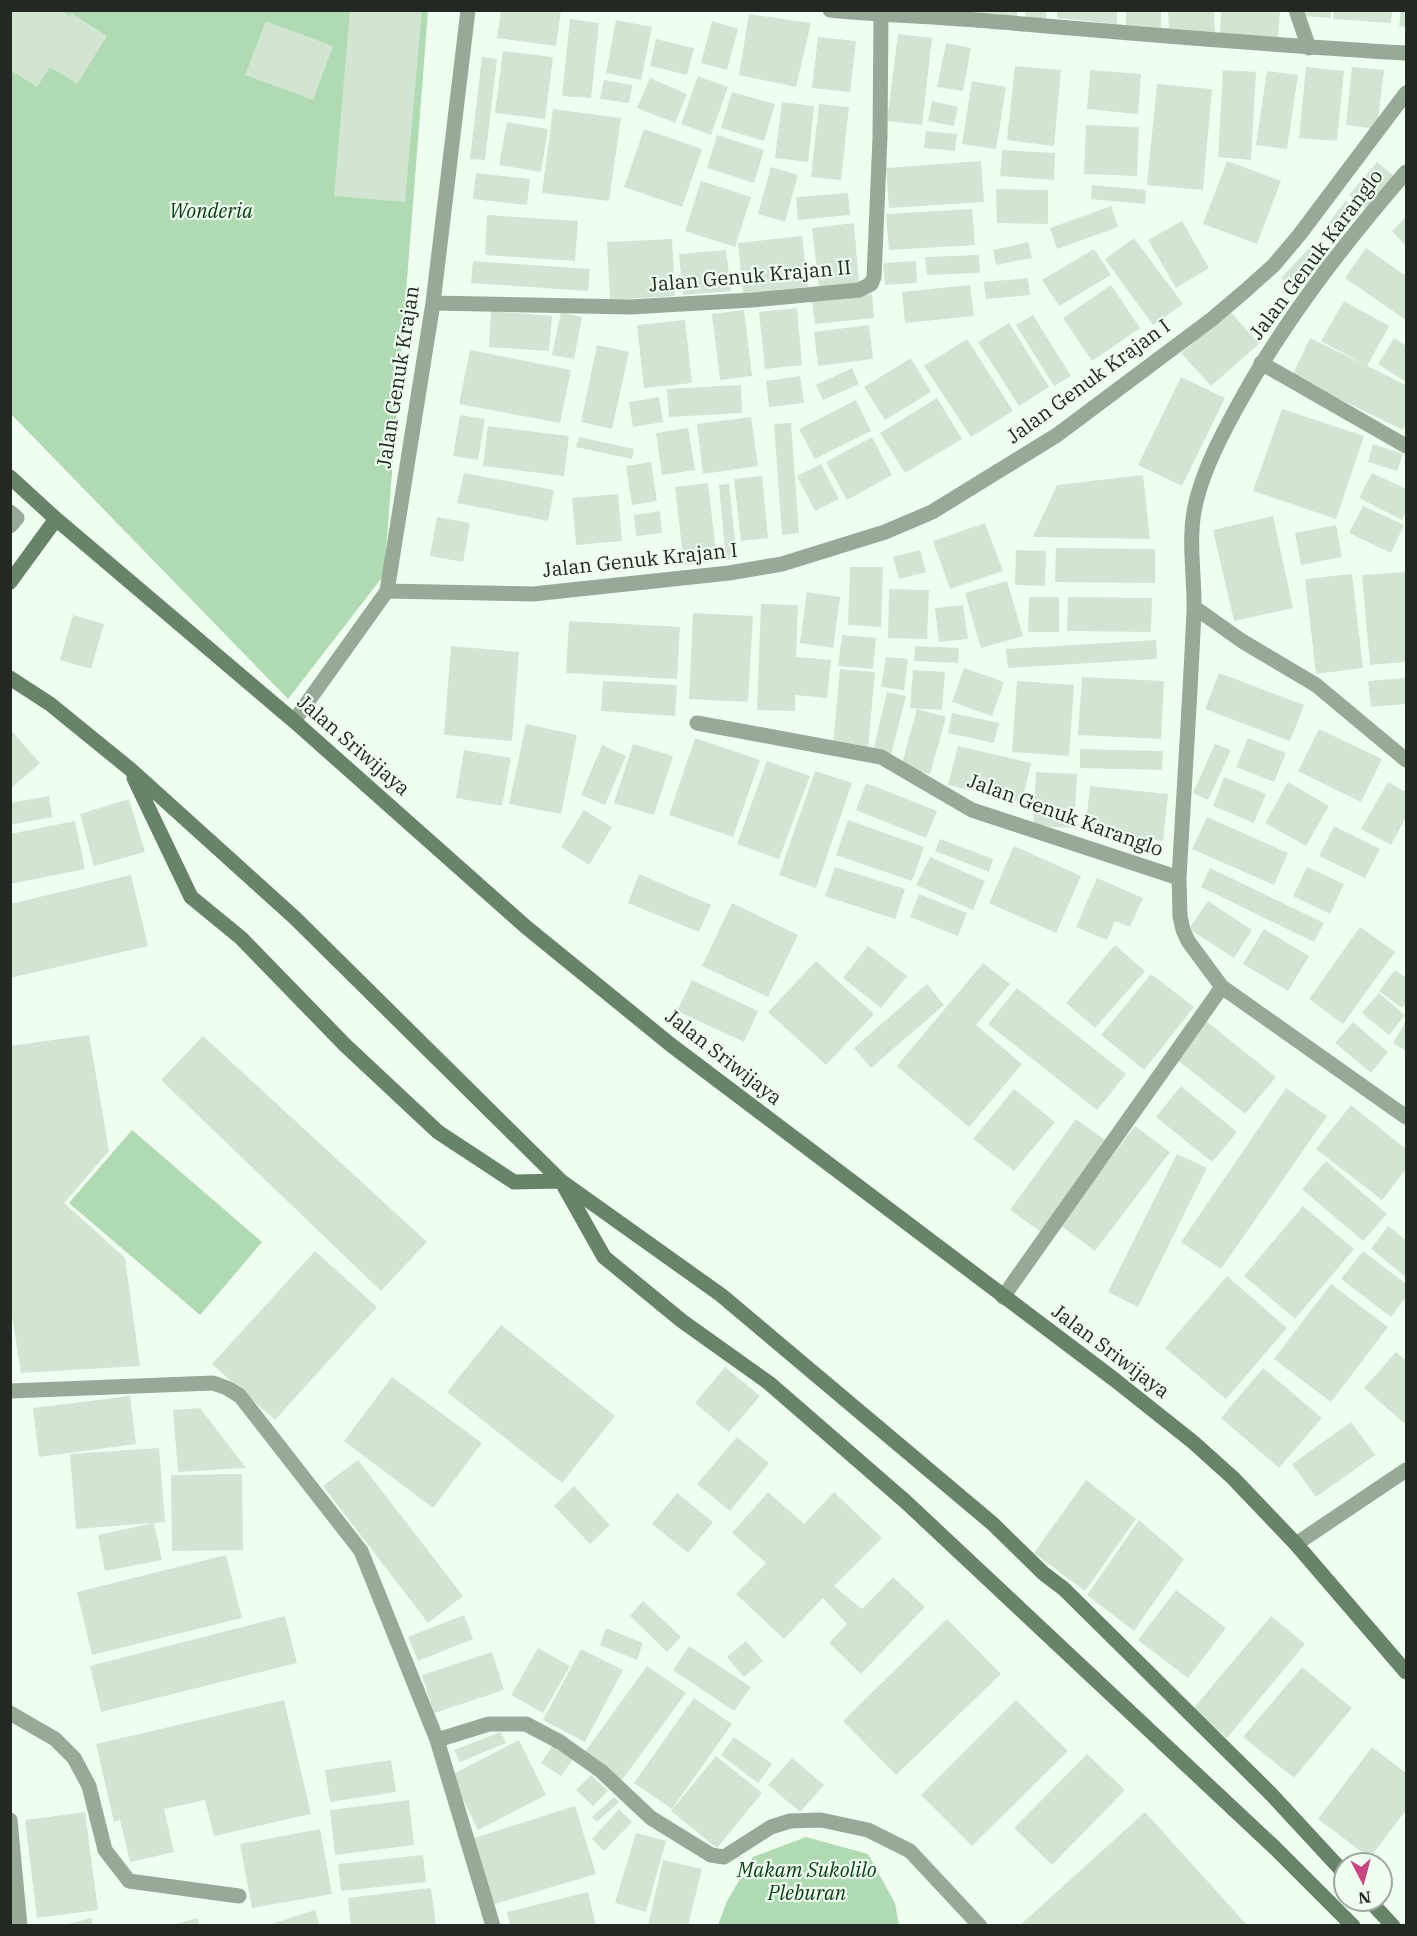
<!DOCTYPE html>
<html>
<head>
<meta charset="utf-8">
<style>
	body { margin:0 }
	#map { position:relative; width:1417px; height:1936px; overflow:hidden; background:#effef0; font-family:"IBM Plex Serif",serif }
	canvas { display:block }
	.frame { position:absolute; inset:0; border:12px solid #222922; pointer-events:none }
	.north { position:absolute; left:1333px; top:1852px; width:60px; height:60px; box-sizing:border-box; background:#effef0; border:2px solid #9da99e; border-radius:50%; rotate:174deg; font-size:16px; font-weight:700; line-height:24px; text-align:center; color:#222922 }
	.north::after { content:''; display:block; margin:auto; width:21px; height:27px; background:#cc4583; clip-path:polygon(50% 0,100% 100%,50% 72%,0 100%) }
</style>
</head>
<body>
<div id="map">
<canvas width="1417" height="1936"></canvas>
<div class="frame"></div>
<div class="north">N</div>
</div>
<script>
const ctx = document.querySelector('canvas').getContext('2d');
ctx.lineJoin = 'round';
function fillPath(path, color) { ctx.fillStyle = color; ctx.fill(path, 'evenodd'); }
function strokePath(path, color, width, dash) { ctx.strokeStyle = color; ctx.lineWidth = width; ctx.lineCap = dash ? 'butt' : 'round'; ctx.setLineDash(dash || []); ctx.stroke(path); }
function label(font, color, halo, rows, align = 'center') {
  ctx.font = font + ' "IBM Plex Serif",serif'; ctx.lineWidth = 4.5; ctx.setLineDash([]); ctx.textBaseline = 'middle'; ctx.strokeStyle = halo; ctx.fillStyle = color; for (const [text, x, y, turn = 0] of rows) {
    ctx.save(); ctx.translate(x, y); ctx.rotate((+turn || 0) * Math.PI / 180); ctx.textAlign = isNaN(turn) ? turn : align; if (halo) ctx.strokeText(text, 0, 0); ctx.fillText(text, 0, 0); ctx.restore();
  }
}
const green = new Path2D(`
	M11,11H428L384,575L288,699L11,414Z
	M132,1130L262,1242L200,1315L69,1203Z
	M806,1837L868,1854L895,1903L899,1925H718L727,1901L753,1857Z`);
const building = new Path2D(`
	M10,10H61L70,16L71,13L107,36L77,84L50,67L37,87L10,70Z
	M350,10H422L405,202L334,196Z
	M501,10H561L556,46L497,38Z
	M957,10H1017V16L957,12Z
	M1025,10H1046V23L1026,20Z
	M1057,10H1117V24L1057,18Z
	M1126,10H1161V28L1126,25Z
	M1168,10H1214L1215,33L1169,30Z
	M1221,10H1280L1278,39L1220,37Z
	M1302,10H1331V18L1302,16Z
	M1334,10H1392L1391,23L1333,19Z
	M1401,10H1406V27L1399,26Z
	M749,14L811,23L796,87L739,75Z
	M570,19L599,23L591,98L562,96Z
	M616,20L652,27L641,80L606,73Z
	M266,21L333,46L313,100L245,75Z
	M712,21L738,29L727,70L701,63Z
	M898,34L932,38L922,125L887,121Z
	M818,37L856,41L850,92L812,88Z
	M656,39L694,48L687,75L650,66Z
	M946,43L971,48L963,91L937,87Z
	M503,51L553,57L545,119L495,113Z
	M482,57L497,59L485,160L470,159Z
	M1015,66L1061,70L1054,146L1007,140Z
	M1306,67L1344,71L1337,141L1299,138Z
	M1352,67L1384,70L1377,129L1346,125Z
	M1090,70L1141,74L1138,114L1087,109Z
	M1223,70L1256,72L1251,160L1218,157Z
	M1267,71L1298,75L1287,149L1256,145Z
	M698,76L728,87L711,135L681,124Z
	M650,78L687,94L675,123L637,108Z
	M604,80L632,85L629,103L600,99Z
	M972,81L1006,87L996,149L962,144Z
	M1157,84L1212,89L1203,190L1147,185Z
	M732,92L775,104L764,141L721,128Z
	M932,101L958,107L954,126L928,121Z
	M782,102L814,106L808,162L775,158Z
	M819,104L849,107L841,180L811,177Z
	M553,109L621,118L609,201L542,193Z
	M507,122L548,129L541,172L499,165Z
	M1086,125L1139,127L1137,176L1084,174Z
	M644,129L702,149L682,207L624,187Z
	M926,131L957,134L955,151L924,148Z
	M717,135L764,150L754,183L707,168Z
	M1002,150L1055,153L1054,180L1000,176Z
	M981,161L984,202L889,208L886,168Z
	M1227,161L1281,181L1257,244L1203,224Z
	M1377,162L1394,176L1366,209L1349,195Z
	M771,167L798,175L785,222L758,214Z
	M476,173L530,179L527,205L473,199Z
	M701,181L751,197L735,247L685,231Z
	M1092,185L1146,190L1145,204L1091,199Z
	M996,189L1048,190V224L997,223Z
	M848,193L850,215L798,220L796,197Z
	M1346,201L1360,212L1335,242L1322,231Z
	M1111,206L1118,227L1057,249L1050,228Z
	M972,209L975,245L889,250L886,214Z
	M487,215L578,221L575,261L485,255Z
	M1406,217V246L1392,231Z
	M1182,221L1209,268L1176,288L1148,240Z
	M854,223L859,284L819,288L812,228Z
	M802,236L808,287L743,293L738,243Z
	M1134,238L1183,304L1153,325L1105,259Z
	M672,239L675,296L610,300L607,242Z
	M1028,242L1032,258L996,265L993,250Z
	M1313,244L1328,258L1296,291L1281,278Z
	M1366,248L1406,276V320L1345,278Z
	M1094,249L1111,275L1059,306L1042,280Z
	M726,250L731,291L683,295L679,254Z
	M979,255L980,273L927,275L925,257Z
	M473,261L590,269L588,291L471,283Z
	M916,261L917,283L885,285L883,263Z
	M1028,278L1030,295L986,299L984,282Z
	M970,285L974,316L905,323L902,292Z
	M1111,285L1140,328L1092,361L1063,318Z
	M872,294L874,318L815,324L812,300Z
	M1344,301L1389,326L1367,366L1321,341Z
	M797,308L802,365L765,369L759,312Z
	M744,310L752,376L720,380L712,314Z
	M491,311L552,316L549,351L489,347Z
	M1230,311L1259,344L1211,386L1181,353Z
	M561,312L582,317L574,359L552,355Z
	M1033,315L1071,376L1054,386L1016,325Z
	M685,320L692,383L644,388L637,325Z
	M1009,323L1049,387L1019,406L978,342Z
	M869,325L873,359L818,366L814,332Z
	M1310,338L1406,385V422L1403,430L1292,376Z
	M1394,338L1406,346V382L1378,364Z
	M967,339L1013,411L971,437L924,366Z
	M597,345L629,352L612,429L581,422Z
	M470,350L571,370L560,423L459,404Z
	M911,358L931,392L885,420L864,387Z
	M852,368L859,384L823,400L816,385Z
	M800,376L804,403L769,407L766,381Z
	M1181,377L1225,398L1182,486L1138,465Z
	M741,385L742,413L669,417L667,389Z
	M659,397L663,422L633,427L629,402Z
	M937,398L962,439L905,473L880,433Z
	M856,400L871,431L815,459L799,429Z
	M1282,409L1364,436L1336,519L1253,491Z
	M460,415L485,419L478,460L453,456Z
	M751,417L758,466L703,474L697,424Z
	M791,423L799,533L782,535L774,424Z
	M488,426L569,436L564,476L483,466Z
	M688,428L695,470L662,475L656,433Z
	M579,437L634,449L632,459L576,447Z
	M872,437L892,475L847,500L826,462Z
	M1373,444L1403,454L1397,471L1368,462Z
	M651,462L657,501L632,505L626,466Z
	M821,464L839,499L815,511L797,476Z
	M464,473L554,490L548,521L457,503Z
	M1372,473L1406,489V511L1402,520L1359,498Z
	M1143,475L1150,539L1033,537L1057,485Z
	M762,476L768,538L741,541L734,479Z
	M708,483L717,561L684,565L675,487Z
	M729,484L737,559L726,560L719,485Z
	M618,494L622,541L576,545L572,498Z
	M1363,506L1404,525L1391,553L1349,533Z
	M660,511L662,533L636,536L634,515Z
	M1273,516L1293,608L1234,621L1213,530Z
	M437,517L470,523L463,562L430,556Z
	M985,523L1003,571L950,589L933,541Z
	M1336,525L1342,557L1301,565L1295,533Z
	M1056,548L1155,549V583L1055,582Z
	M920,550L926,572L899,579L893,557Z
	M1016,550L1046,551L1045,586L1015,585Z
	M850,567H883L881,627L848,625Z
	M1406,572V662L1370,665L1362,575Z
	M1352,574L1363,668L1316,674L1305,579Z
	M1007,581L1023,636L981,648L965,593Z
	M889,589L929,590L927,639L888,638Z
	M807,592L840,597L833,648L800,643Z
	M1029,597H1059V632H1028Z
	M1068,597L1152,598L1151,632L1067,631Z
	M761,604L798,605L796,657L831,660L827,698L795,695V711L757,710Z
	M963,605L968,639L939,642L935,608Z
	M693,613L753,616L748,702L689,699Z
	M73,615L104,624L91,669L60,660Z
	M569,621L680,627L677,679L566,673Z
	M842,635L876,638L873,669L838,666Z
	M1156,640L1157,659L1008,668L1006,649Z
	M451,646L519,652L512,741L444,735Z
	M915,646L959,648L958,663L914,661Z
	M886,657L908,659L904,690L881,687Z
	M964,668L1004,682L992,716L952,702Z
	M840,669L875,672L868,749L833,745Z
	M913,670L945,672L942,710L910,708Z
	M1219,673L1304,705L1290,741L1205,709Z
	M1082,677L1164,681L1161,739L1078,735Z
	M1406,678V704L1371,707L1368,681Z
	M603,681L677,685L675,716L601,711Z
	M1017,681L1074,685L1069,756L1012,752Z
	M887,692L906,696L891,755L873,751Z
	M917,709L946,717L930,774L901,767Z
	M952,713L999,723L994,743L948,733Z
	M526,724L577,735L561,814L509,804Z
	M10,729L40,763L10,789Z
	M1319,729L1382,759L1361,802L1298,771Z
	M695,738L760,760L733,837L669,815Z
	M1248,738L1286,753L1274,782L1236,767Z
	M633,744L673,756L654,815L614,803Z
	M1215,744L1231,750L1208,800L1193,793Z
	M602,745L626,756L605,805L581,795Z
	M958,746L1031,763L1022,802L948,785Z
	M1080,749L1163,751L1162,770L1080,768Z
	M464,750L511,758L502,806L456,798Z
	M767,761L810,776L779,859L737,844Z
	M815,771L852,783L816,888L779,875Z
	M1036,772L1077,774L1074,828L1033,826Z
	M1224,777L1266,794L1254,823L1213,806Z
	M1288,782L1329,806L1306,846L1265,823Z
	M1388,782L1406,792V817L1391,845L1361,829Z
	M866,783L937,811L926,838L856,810Z
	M1090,786L1168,794L1163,841L1085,832Z
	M49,796L52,817L10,825V803Z
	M129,799L145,852L94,866L80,814Z
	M584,810L612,827L589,865L561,847Z
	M1207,817L1288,853L1274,885L1192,849Z
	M848,820L924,847L912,881L836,855Z
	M75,821L85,869L10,884V834Z
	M1334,826L1380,849L1365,878L1319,856Z
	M940,839L993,859L989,872L935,851Z
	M1014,846L1081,876L1056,933L989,903Z
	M930,857L985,881L973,910L916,885Z
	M835,867L905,889L895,919L825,896Z
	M1307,867L1344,884L1330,914L1293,896Z
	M1210,868L1324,923L1314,942L1201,887Z
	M639,874L711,905L699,932L628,903Z
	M131,875L148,946L10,978V904Z
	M1097,878L1143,898L1130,927L1115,921L1107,940L1076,927Z
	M919,894L967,913L958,936L910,917Z
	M1208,901L1252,930L1234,958L1189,929Z
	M732,903L798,935L768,997L702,966Z
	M1360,927L1395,952L1343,1024L1309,999Z
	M1264,929L1309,956L1288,991L1243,964Z
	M1115,945L1145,971L1095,1028L1066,1003Z
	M868,946L907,976L881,1008L843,978Z
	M816,961L874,1014L826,1065L768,1012Z
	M983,963L1010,984L976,1025L1022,1064L969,1127L897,1066Z
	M1395,970L1406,978V1003L1402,1008L1379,991Z
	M1151,974L1194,1007L1144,1070L1101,1035Z
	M692,980L758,1011L744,1042L677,1011Z
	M927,984L944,1005L871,1068L854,1048Z
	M1017,988L1126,1074L1097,1110L988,1024Z
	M1379,993L1405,1015L1389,1035L1362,1013Z
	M1206,1021L1276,1077L1245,1114L1175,1058Z
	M1406,1021V1051L1393,1043Z
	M1353,1022L1388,1052L1371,1073L1335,1043Z
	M89,1035L109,1151L64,1203L125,1258L140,1366L21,1373L10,1303V1046Z
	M203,1036L427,1242L381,1291L161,1080Z
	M1181,1086L1237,1132L1212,1162L1156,1117Z
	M1286,1088L1327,1116L1221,1269L1181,1242Z
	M1014,1089L1055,1122L1014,1171L973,1139Z
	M1351,1105L1406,1149V1169L1382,1200L1316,1149Z
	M1076,1119L1108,1142L1041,1232L1010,1210Z
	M1135,1126L1170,1152L1095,1251L1060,1225Z
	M1177,1154L1207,1168L1138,1307L1108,1292Z
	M1326,1161L1387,1214L1363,1241L1302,1189Z
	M1303,1206L1354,1249L1295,1319L1244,1276Z
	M1388,1226L1406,1240V1277L1371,1249Z
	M315,1251L377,1307L275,1420L212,1364Z
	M1363,1251L1406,1284V1297L1391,1317L1341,1279Z
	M1227,1276L1287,1328L1226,1399L1165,1348Z
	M1331,1284L1388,1327L1331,1402L1274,1359Z
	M501,1325L615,1416L562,1483L447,1392Z
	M1396,1352L1406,1360V1422L1405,1424L1364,1388Z
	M725,1367L760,1396L729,1432L695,1403Z
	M1263,1368L1322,1418L1279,1468L1221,1418Z
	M392,1377L482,1443L433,1508L344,1441Z
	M130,1396L136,1444L39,1457L33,1408Z
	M200,1408L246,1468L178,1472L173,1410Z
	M1351,1422L1375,1455L1316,1497L1292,1464Z
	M737,1437L769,1463L730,1511L697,1484Z
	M159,1448L165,1522L76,1529L70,1454Z
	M358,1460L463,1596L428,1623L323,1486Z
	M242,1474L243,1550L172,1551L171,1475Z
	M1086,1480L1136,1519L1085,1591L1034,1553Z
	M574,1486L610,1525L590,1544L554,1506Z
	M768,1492L804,1524L834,1492L882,1538L834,1586L862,1609L893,1577L925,1607L861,1674L829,1643L847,1624L823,1598L784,1639L736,1594L766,1563L732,1533Z
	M677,1493L713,1522L688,1553L652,1524Z
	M1139,1520L1184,1559L1134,1631L1087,1595Z
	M154,1523L162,1560L105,1571L98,1535Z
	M226,1555L242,1618L92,1655L77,1592Z
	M1176,1590L1226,1628L1188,1678L1138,1640Z
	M643,1601L681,1637L667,1652L630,1616Z
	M464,1615L473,1639L418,1661L408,1637Z
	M285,1616L297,1663L101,1712L90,1666Z
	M1271,1616L1305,1644L1227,1738L1193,1709Z
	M947,1619L1001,1674L896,1775L843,1721Z
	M606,1628L643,1643L637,1660L600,1645Z
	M746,1641L763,1661L744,1677L727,1657Z
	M689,1646L751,1687L734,1711L673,1670Z
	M538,1648L570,1666L543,1713L511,1695Z
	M581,1649L623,1670L585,1742L543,1720Z
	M492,1652L504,1690L434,1713L422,1675Z
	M647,1666L686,1693L622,1780L584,1753Z
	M1302,1667L1352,1708L1294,1778L1243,1737Z
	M694,1698L732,1724L672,1809L634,1783Z
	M284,1700L311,1814L214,1836L205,1800L164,1809L174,1852L130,1862L120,1820L114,1822L96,1744Z
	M1016,1700L1068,1751L972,1846L921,1795Z
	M501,1732L506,1743L460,1762L454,1750Z
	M734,1737L772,1764L758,1783L721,1755Z
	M519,1740L546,1795L478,1830L451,1775Z
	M553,1745L573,1759L561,1776L541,1763Z
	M1372,1747L1406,1773V1810L1370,1858L1318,1819Z
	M1087,1754L1125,1790L1052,1865L1014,1828Z
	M716,1756L762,1793L717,1848L671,1811Z
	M792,1758L824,1785L800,1812L768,1785Z
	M391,1760L396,1792L330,1802L325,1770Z
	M591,1775L608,1791L593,1806L576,1790Z
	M614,1797L619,1802L597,1822L592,1817Z
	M409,1800L414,1845L335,1855L330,1810Z
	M575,1806L596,1874L491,1905L471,1839Z
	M619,1809L632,1822L604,1851L592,1839Z
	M85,1812L98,1910L37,1918L25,1820Z
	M1145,1812L1248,1926H1019Z
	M320,1829L332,1894L252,1908L240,1844Z
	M636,1833L666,1841L646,1912L615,1903Z
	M423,1855L426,1882L341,1891L338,1864Z
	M663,1860L702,1869L688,1926H648Z
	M431,1888L436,1926H351L348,1898Z
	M588,1892L596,1926H510L507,1912Z
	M315,1910L320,1926H269L268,1925Z
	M91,1918L93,1926H65V1925Z
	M197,1918L200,1926H174V1925Z`);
const street = new Path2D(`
	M830,10C879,15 927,16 976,20C1119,32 1263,45 1406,53
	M1296,10L1309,48
	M1406,172C1343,245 1283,322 1237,407C1220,438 1204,469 1196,502C1187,538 1195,575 1194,611C1190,700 1184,789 1179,878L1180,916L1183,930L1188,941L1222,987L1406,1117
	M433,303L630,307L752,300L859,290L871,284L874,277L880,137L881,15
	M1261,363L1406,446
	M10,512L17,518L10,526
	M387,591L533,594L729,573L782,564L885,532L932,512L1057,435L1212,319L1245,291L1274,265L1300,234L1406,93
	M1194,607L1242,641L1316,685L1406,760
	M294,721L387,591L433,303L468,10
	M697,723L881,757L972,810L1179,878
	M1003,1297L1222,987
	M10,1391L213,1383L227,1388L240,1396L361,1551L437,1740L493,1926
	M1296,1544L1406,1470
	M10,1713L55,1739L74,1758L89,1786L105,1850L129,1881L239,1896
	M437,1740L489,1724H526L560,1742L601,1771L651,1818L711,1855L724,1857L771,1827L790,1821L821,1820L868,1830L910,1851L980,1926
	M10,1820L20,1926`);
const secondary = new Path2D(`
	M10,477L56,519L294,721L526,927L671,1045L1115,1380L1193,1442L1233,1478L1296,1544L1406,1672
	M10,582L56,519
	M10,678L50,704L130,769L295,918L561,1181L721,1295L993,1524L1043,1573L1064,1589L1271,1794L1345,1874
	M134,778L191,897L241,938L345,1045L438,1132L514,1182L561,1181
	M564,1186L604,1257L682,1321L769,1383L906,1502L1276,1849L1353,1926
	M1369,1900L1393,1926`);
const parkNames = [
	["Wonderia",211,212],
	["Makam Sukolilo",807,1871],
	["Pleburan",807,1894]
];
const streetNames = [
	["Jalan Genuk Karanglo",1317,255,-53],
	["Jalan Genuk Krajan II",750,277,-5],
	["Jalan Genuk Krajan",399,377,-81],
	["Jalan Genuk Krajan I",1089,382,-36],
	["Jalan Genuk Krajan I",640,561,-6],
	["Jalan Sriwijaya",353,746,41],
	["Jalan Genuk Karanglo",1065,816,20],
	["Jalan Sriwijaya",723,1058,38],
	["Jalan Sriwijaya",1110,1352,37]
];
fillPath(green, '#b0dab1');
fillPath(building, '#d2e4d2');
strokePath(street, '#97aa97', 15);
strokePath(secondary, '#678468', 15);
label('italic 20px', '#073b11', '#effef0', parkNames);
label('20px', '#222922', '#effef0', streetNames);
</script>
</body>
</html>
